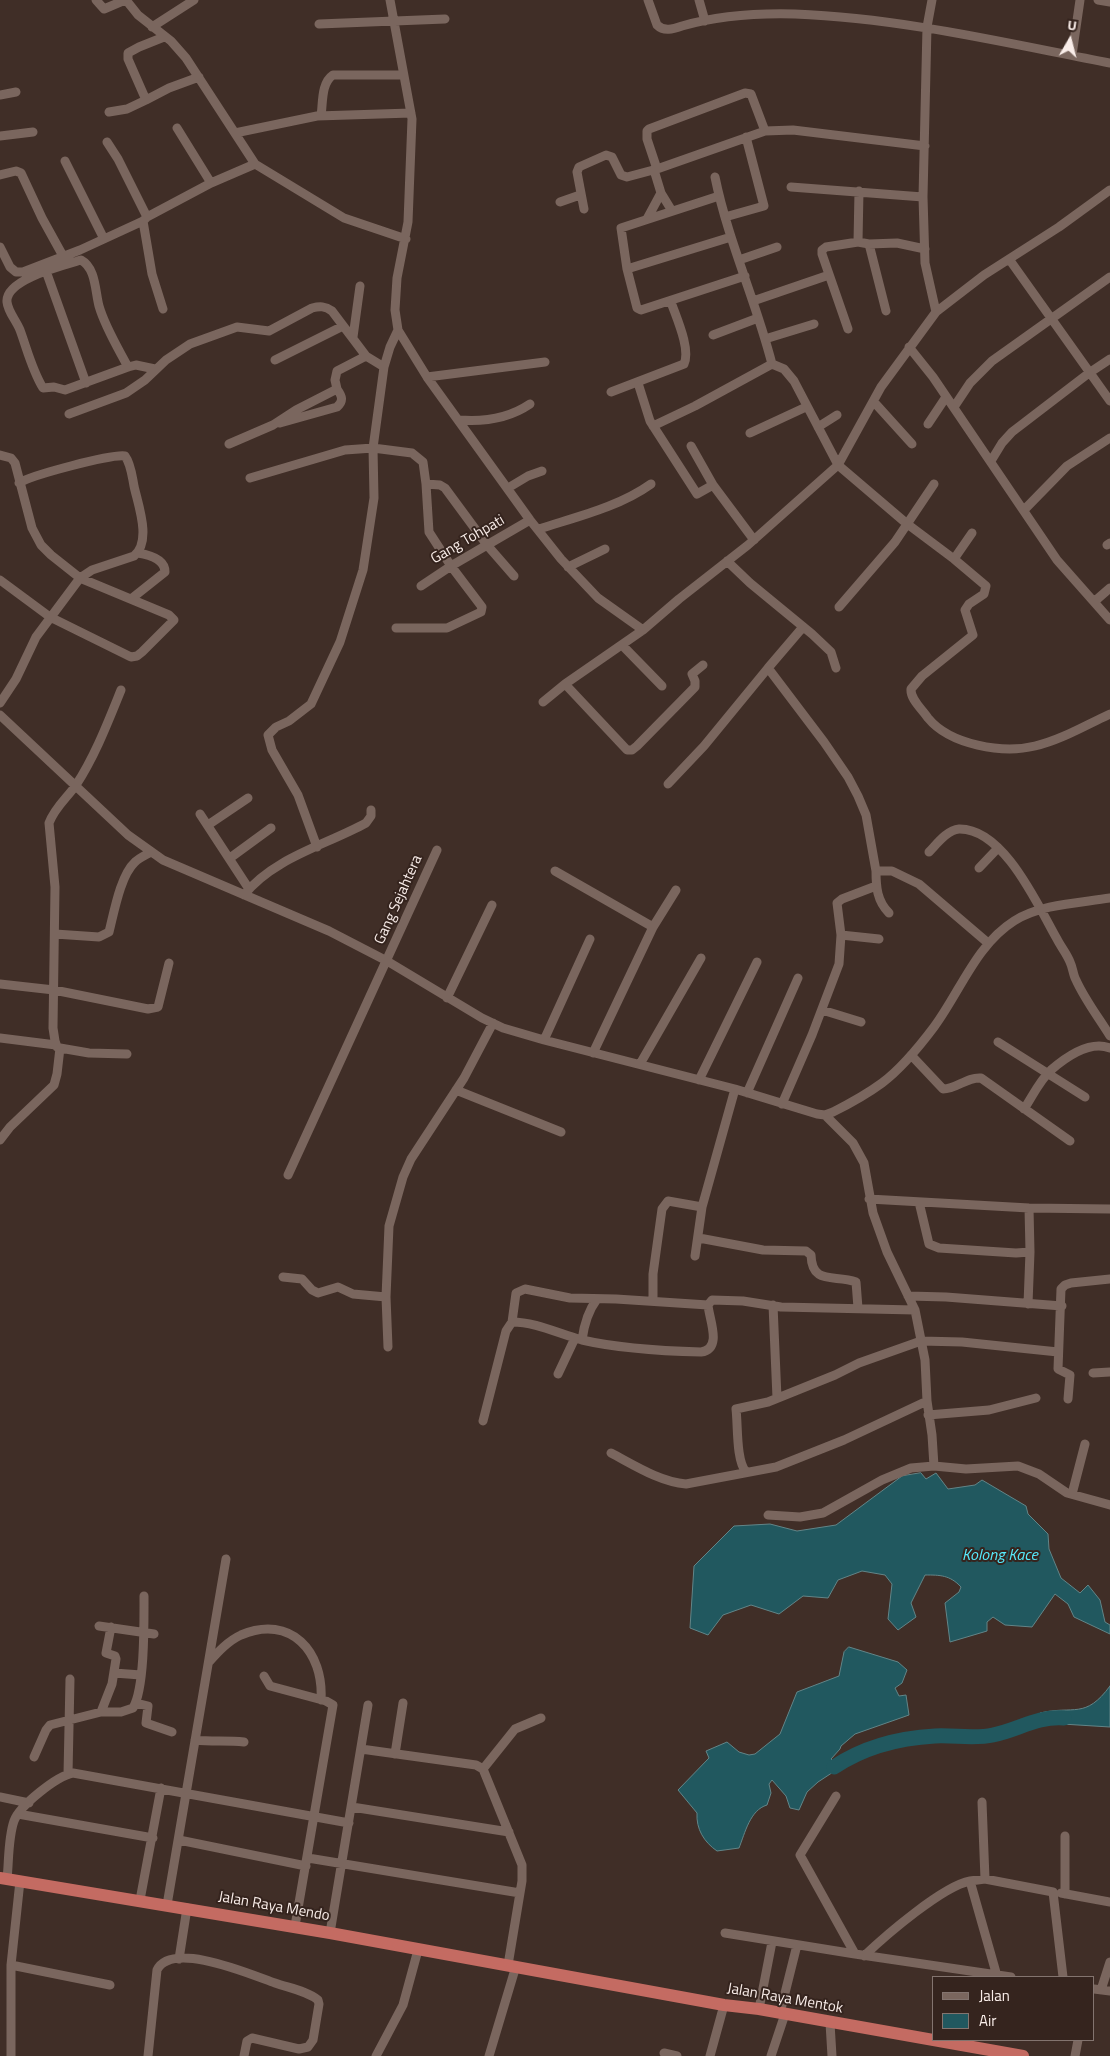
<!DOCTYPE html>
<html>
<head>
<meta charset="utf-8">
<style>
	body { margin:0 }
	#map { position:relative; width:1110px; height:2056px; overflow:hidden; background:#402e27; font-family:"Titillium Web",sans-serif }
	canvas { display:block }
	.legend { position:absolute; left:932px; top:1976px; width:162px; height:65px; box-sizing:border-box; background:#35241e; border:1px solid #83746f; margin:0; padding:6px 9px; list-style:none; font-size:15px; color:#f9ede9 }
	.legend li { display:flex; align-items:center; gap:10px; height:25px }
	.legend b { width:25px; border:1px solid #83746f }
	.north { position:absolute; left:1045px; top:15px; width:50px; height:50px; -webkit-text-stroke:4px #35241e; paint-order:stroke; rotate:8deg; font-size:14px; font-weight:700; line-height:20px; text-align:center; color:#f9ede9 }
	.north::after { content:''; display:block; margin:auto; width:18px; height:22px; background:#f9ede9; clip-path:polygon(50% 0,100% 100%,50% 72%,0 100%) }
</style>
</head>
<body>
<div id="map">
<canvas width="1110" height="2056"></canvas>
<ul class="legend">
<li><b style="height:6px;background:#7a665e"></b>Jalan</li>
<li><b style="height:14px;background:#21585f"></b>Air</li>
</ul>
<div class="north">U</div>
</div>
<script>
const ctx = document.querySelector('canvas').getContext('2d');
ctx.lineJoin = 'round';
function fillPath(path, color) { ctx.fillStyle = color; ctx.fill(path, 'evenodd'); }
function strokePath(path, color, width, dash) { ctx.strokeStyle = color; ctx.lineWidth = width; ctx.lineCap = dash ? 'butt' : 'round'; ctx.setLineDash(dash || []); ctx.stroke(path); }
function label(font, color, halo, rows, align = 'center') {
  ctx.font = font + ' "Titillium Web",sans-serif'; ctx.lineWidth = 4; ctx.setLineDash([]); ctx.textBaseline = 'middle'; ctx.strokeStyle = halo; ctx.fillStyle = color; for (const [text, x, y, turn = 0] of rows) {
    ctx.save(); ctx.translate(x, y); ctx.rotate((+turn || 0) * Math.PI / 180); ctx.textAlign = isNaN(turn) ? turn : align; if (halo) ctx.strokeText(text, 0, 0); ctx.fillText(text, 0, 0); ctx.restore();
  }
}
const water = new Path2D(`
	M921,1473L926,1479L936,1473L948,1489L975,1485L982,1480L1026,1506L1028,1514L1048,1534L1049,1549L1061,1578L1080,1593L1088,1585L1100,1600L1105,1622L1110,1625V1634L1074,1617L1068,1604L1055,1594L1032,1627L1005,1625L993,1617L987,1622V1631L950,1642L945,1603L959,1592L961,1587C950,1575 940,1575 925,1575L911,1603L916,1617L898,1630L888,1619L892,1584L885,1575L862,1571L838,1580L828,1598L803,1596L779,1614L751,1605L723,1615L708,1635L690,1628L694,1566L734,1526L770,1524L797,1531L836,1525L902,1476Z
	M849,1647L898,1662L907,1670L902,1683L895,1688L899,1696L906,1695L909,1715L855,1734L841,1746L840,1749L831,1759L834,1762L845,1753L853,1759L818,1782L807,1792L799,1810L790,1808L786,1796L772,1780L769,1784L771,1793L767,1805C750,1810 745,1833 739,1848L717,1851C704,1842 696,1829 697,1813L678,1790L709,1758L706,1751L727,1742L739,1752L749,1755L755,1754L780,1734L797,1692L839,1676L844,1652Z
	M1110,1686V1727L1046,1723L1040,1713C1074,1705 1085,1720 1110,1686Z`);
const river = new Path2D(`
	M834,1767C864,1747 899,1738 935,1736C954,1735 975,1739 993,1735C1018,1730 1037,1716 1064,1718`);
const minor = new Path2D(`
	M96,0L104,9L125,0
	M126,0L138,15L171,41L186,58L255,164L344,218L406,239
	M390,0L412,119L408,222L397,278L395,310L398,330L427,377L530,520L561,559L598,598L643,630L679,599L748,545L838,465L881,387L936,312L984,275L1059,227L1110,190
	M648,0L657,25C664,32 673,29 682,26C717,16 758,13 795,14C901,18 1006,43 1110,63
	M699,0L705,21
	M932,0L927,27L923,197L925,263L936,312
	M1098,0L1110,2
	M319,24L445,19
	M152,27L194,0
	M164,37L139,47L128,53V59L146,100L169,88L199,77
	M1072,55L1080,0
	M0,95L16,92
	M109,112L127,109L146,100
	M321,116C323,103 321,83 333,75H403
	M177,128L211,183
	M235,133L317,116L411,113
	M0,136L33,132
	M107,142L118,159L147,217
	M65,161L104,239
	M657,169L647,139V131L649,129L745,93L751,94L765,131
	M0,175L16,171L21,173L42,218L63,256
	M791,187L923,197
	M661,193L672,211
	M719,196L621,228L627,269L637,308L641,310L745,276
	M560,202L580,195
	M584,209L577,172L579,167L606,155L612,157L621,175L627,177L657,169L765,131L793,130L925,146
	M725,217L764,206L746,137
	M647,219L661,193L654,170
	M143,221L152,274L163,309
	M858,242L859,191
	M869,244L897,243L925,249
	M0,247L10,267L16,272H23L80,250L143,221L147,217L211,183L255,164
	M1009,259L1110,401
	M739,260L777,247
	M627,269L731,237
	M46,271L86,383
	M753,301L829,275
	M848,329L822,254V250L826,247L858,242L869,244L886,311
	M713,335L758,318
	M353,337L360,286
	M765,339L814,324
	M909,347L933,377L1057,560L1110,620
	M275,360L343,326
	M772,364L784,369L794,381L838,465L906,523L954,559L986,586L984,594L969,604L965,610L973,635L922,676L911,689C910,699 922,709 928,718C950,745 1003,754 1035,746C1061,740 1086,725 1110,714
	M128,367C118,348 105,327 99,306C95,291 96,268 81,260C65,265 5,279 7,302C8,312 16,320 20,330C27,349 32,370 43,388L54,387L65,390L128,367L136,365L155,369
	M427,377L545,362
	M638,383L650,421L697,494L713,485
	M611,392L684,364C691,349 676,317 671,302
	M874,402L912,444
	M954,407L970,383L992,361L1110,277
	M69,414L126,393L145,380L166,360L190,344L237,327L269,331L312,308C320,306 325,306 332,311L366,356L384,367
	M459,420C484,422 508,419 530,404
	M280,423L337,407C344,401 342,396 337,389
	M928,424L946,397
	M653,426L695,406L772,364C756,301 728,241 715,177
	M818,427L837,415
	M750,433L806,407
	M229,444L273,425L296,410L337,389L335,380L337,371L366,356
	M691,446L713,485L754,540
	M0,455L11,458L15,463L32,528L41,545L51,555L80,578L169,615L174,620L142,652L137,656L131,657L50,617L0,580
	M991,461L1002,443L1012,432L1089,373L1110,359
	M250,478L345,450L373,448L412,453L423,462L426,484L429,532L451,566L482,607L481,612L447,628H396
	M426,484L440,485L445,488L487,545L514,576
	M508,488L528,476L542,471
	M1024,510L1067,466L1110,438
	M539,529C576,517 619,507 651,484
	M1107,545L1110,543
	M954,559L972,533
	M727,561L750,583L812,634L831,652L836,668
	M568,567L605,549
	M421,586L451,566L530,520
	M131,599L165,572C165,559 150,555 138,553
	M1095,601L1110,588
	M839,607L895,542L934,484
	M803,627L768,668L824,742L848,777L858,796L866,815L876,871H892L919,884L988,943
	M643,630L565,684L627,750H632L637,746L695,687V681L692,674L703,665
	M622,645L662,686
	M543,702L565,684
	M0,703L16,679L36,637L80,578L92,570L134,556C152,541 138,505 134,486C132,476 131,464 125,456C111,454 32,475 19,483
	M0,715L128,835L163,860L329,931L387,961L482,1018L503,1028L544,1040L735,1089L817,1114L825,1115L833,1112C849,1104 867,1094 882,1083C902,1068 919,1047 934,1027C960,992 976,945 1014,921C1041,904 1079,903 1110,898
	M668,784L704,746L768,668
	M200,814L249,889
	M208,825L248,798
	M317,847L298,795L272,750L268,735L276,727L289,721L311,704L340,642L363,570L374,498L373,448L384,367L390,347L398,330
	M929,852C936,845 947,830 959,829C1004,828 1038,906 1057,939C1061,947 1067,954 1070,962C1073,968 1073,975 1076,980C1085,1000 1099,1018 1110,1036
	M230,858L271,828
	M979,868L998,848
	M555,871L653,927
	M876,871C876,887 877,901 889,913
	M244,895C273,858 326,845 366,823L371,816V810
	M55,934L99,937L109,932C114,913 120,876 135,862C139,858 146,855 151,852
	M841,935L879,939
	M0,984L54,990L148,1009L158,1007L169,963
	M447,998L492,905
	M822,1010L861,1022
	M0,1038L56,1045
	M544,1040L590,939
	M998,1042L1085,1097
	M60,1048L89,1053L127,1054
	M593,1053L653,927L676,890
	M911,1055L943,1089C957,1089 966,1077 981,1078L1070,1141
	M640,1064L701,958
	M699,1080L757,962
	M456,1090L561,1132
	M747,1093L798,978
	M782,1104L812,1035L839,964L841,935L837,903L842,899L876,886
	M1024,1109C1032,1097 1040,1080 1051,1070C1066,1057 1089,1040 1110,1048
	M825,1115L853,1143L864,1163L873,1213L887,1252L915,1310L925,1360L927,1401L932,1435L934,1466
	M0,1140L10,1127L54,1085L57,1074L60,1048L57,1047L55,1041L53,1028L55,887L49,823C55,807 67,798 76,785C95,756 108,722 121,690
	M288,1175L437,850
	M869,1199L1029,1208L1110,1209
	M919,1202L929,1244L939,1248L1016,1253L1030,1252L1029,1208
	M699,1238L763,1250L806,1251L811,1255C812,1286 835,1274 856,1282L858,1308
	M695,1256L702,1207L735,1089
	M283,1277L302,1279L312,1290L318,1293L338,1287L353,1294L386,1297
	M908,1296L946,1297L1062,1306
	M653,1301V1274L662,1209L668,1201L702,1207
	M1028,1304L1030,1252
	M773,1305L777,1398
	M512,1322L516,1293L525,1289L570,1298L616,1299L708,1305
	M582,1340C584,1325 588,1311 597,1299
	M388,1347L386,1297L389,1226L403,1177L411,1159L464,1078L493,1023
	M1093,1373L1110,1372
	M558,1374L575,1338
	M1068,1399L1070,1375L1058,1369L1061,1289L1065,1285L1071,1283L1110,1279
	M928,1415L989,1410L1036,1398
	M483,1421L506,1331L512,1322C536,1322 559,1334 582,1340C621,1349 662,1351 701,1352C723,1349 709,1319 708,1305L712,1300L743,1301L781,1307L915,1310
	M611,1453C634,1465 660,1482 686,1484L776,1467L844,1440L927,1401
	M746,1472C736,1461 738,1425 736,1409L768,1402L835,1375L859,1363L921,1341L962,1342L1058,1352
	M1072,1494L1085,1444
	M768,1515L800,1517L823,1513L882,1480L911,1468L934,1466L966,1469L1018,1466L1039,1474L1067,1493L1110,1505
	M99,1626L154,1634
	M209,1662C218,1652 228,1641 241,1635C291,1614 324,1652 321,1700
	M114,1673L141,1675
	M264,1676L270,1686L326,1701L333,1705L295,1926
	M136,1703L148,1706L146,1723L172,1732
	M101,1712L112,1684L116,1659L115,1656L106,1653L111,1627
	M195,1740C212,1742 227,1740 244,1742
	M361,1749L476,1765L483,1769L522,1865V1881L508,1965
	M395,1754L403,1703
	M34,1757L46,1730L50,1725L101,1712H121L133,1708C145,1688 144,1622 144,1596
	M483,1769L515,1729L541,1718
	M68,1774L70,1679
	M836,1796L800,1855L855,1954L1011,1977
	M0,1797L29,1803
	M982,1802L985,1879
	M352,1807L509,1832
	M18,1814L153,1838
	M1065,1836V1894
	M179,1840L306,1866
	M308,1858L520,1893
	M7,1879C9,1861 8,1838 14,1821C20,1805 57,1776 73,1773L349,1823
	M1061,1893L1110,1902
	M140,1900L161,1788
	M167,1905L226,1559
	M330,1933L368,1705
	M725,1933L855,1954
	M864,1956C886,1935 943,1886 970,1881
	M179,1959L187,1908
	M11,1965L110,1985
	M997,1976L970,1881L985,1879L1053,1892L1063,1977
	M1094,1989L1110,1991
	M1101,1990L1110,1962
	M759,2009L772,1942
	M780,2013L797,1945
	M830,2023L832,2056
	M664,2053L677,2056
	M11,2056V1965L20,1881
	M148,2056L157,1970C172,1940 252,1975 275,1983C289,1988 307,1991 318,2000L319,2004L313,2040L308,2047L299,2049L252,2038L247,2041L244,2056
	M376,2056L403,2005L418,1950
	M489,2056L516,1966
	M710,2056L724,2005
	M771,2056L785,2014
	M1075,2056L1078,2040`);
const highway = new Path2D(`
	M0,1878L330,1933L724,2005L759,2009L1023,2056`);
const streetNames = [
	["Gang Tohpati",468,540,-30],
	["Gang Sejahtera",399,900,-66],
	["Jalan Raya Mendo",274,1907,10],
	["Jalan Raya Mentok",785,1999,10]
];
const waterNames = [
	["Kolong Kace",1000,1556]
];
fillPath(water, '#21585f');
strokePath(water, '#628588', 1);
strokePath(river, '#21585f', 15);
strokePath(minor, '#7a665e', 9);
strokePath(highway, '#c46b62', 12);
label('15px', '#f9ede9', '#35241e', streetNames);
label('italic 16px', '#56ebfd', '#35241e', waterNames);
</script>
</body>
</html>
